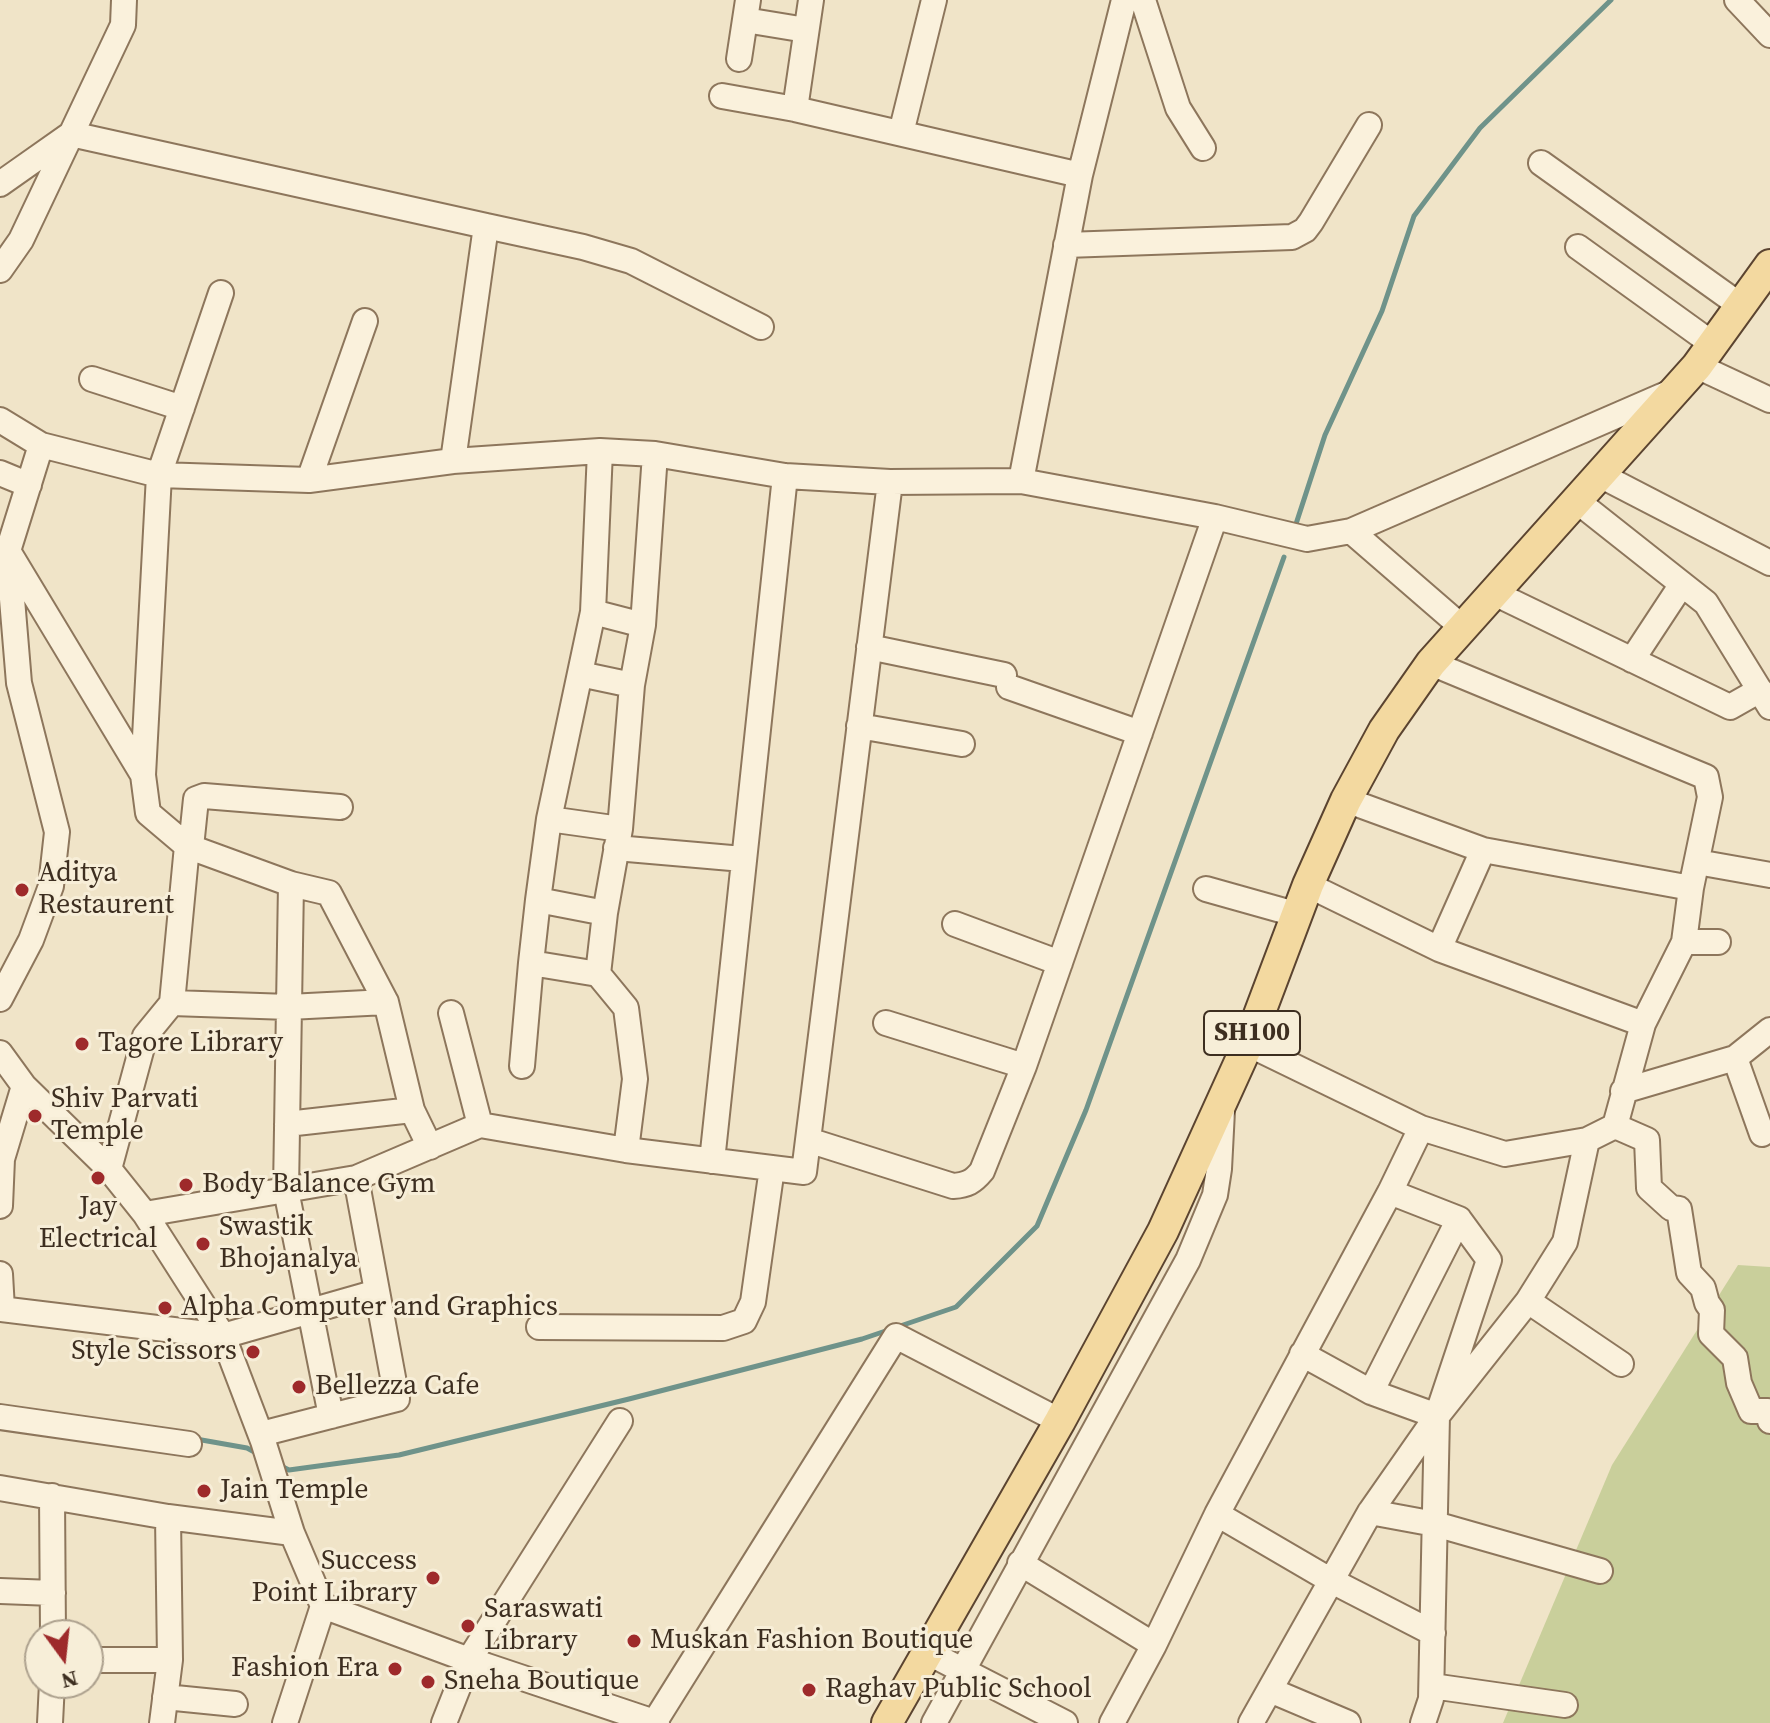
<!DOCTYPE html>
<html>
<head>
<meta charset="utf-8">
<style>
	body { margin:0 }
	#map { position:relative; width:1770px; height:1723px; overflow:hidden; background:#f0e4c8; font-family:"Source Serif 4",serif }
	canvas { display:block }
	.north { position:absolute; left:24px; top:1619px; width:80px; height:80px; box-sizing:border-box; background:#f7eed8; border:2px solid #ada18e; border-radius:50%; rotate:165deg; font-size:22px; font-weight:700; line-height:32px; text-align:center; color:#3d2e20 }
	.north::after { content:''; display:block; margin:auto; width:28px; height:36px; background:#9e2a2b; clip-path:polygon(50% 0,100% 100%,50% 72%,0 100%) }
</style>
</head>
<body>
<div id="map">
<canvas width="1770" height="1723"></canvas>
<div class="north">N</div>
</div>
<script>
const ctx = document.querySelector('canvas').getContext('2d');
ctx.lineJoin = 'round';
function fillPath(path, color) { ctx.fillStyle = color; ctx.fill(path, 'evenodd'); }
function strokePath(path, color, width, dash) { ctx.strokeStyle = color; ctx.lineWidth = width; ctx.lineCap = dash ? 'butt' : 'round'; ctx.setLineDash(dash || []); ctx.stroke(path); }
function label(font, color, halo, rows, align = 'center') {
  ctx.font = font + ' "Source Serif 4",serif'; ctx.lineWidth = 6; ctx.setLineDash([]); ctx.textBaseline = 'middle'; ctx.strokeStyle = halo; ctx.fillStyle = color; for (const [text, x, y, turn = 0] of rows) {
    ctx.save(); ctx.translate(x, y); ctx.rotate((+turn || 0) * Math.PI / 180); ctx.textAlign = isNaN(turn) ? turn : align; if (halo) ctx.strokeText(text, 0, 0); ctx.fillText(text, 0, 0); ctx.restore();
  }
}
const green = new Path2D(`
	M1738,1265L1770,1267V1723H1503L1612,1465Z`);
const stream = new Path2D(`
	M1295,527L1325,435L1382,311L1414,216L1480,128L1611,0
	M196,1439L247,1448L260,1455
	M279,1465L289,1470L399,1455L629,1399L862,1339L956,1307L1037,1226L1086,1110L1284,557`);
const minor = new Path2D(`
	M1143,0L1178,108L1203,148
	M1737,0L1770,35
	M745,20L806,30
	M739,59L748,0
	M722,96L795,109L1080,175
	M795,109L811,0
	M901,133L934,0
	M1541,163L1741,306
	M0,184L71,134L486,226L453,461
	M486,226L583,247L631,261L761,327
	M1066,245L1292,237L1305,230L1311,222L1369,125
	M1578,247L1714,345
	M0,270L21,240L123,25L124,0
	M221,293L159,475L143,775L148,813L187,846L291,884L329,893L386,1002L412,1110L430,1147
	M1697,366L1770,400
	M92,379L182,408
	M0,420L41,445L159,475L309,480L453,461L600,451L655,454L785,476L890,482L1021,481L1215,517L1307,539L1351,531L1671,392
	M0,473L29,485
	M1600,475L1770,563
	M309,480L365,321
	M1021,481L1080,175L1124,0
	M1577,501L1706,603L1770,707
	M1351,531L1463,628
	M11,556L143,775
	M1494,593L1730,707L1760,690
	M593,612L600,451
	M643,625L655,454
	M869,647L1004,675
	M1632,660L1682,584
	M580,674L632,685L620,829
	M1009,687L1140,733
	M859,726L962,744
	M1346,800L1483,850L1691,888
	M549,819L593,612L643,625L632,685
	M191,847L196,799L204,796L340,807
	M616,848L743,859
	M1697,862L1770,875
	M291,884L286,1190L331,1416
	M1308,885L1439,949L1643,1024
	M1206,889L1295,914
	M538,900L549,819L620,829L605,913
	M955,924L1060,963
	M1684,942H1718
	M1439,949L1483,850
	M531,963L538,900L605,913L598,974
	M0,999L31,940L51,886L57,832L19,683L8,551L41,445
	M172,1003L289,1007L386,1002
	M451,1013L480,1125
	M886,1023L1024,1066L1215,517
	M1248,1044L1421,1128L1505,1154L1587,1140L1615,1126L1643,1024L1684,942L1691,888L1710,797L1706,777L1431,663
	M0,1053L24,1086L109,1169L145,1214L223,1336L263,1441L292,1533L323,1606L285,1723
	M1735,1058L1762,1134
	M522,1066L531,963L598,974L626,1008L635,1079L626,1150
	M1623,1091L1735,1058L1770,1030
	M287,1124L412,1110
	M1615,1126L1647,1140L1649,1188L1671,1208L1679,1209L1689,1273L1703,1288L1707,1303L1712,1310L1711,1334L1735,1358L1739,1383L1751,1411H1768L1770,1421
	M808,1140L953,1186C967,1185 973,1182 982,1171L1024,1066
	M712,1161L785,476
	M109,1169L145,1036L172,1003L187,846
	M1390,1192L1459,1219L1489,1260L1437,1416L1431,1699L1423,1723
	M0,1206L2,1159L24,1086
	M145,1214L356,1178L480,1125L626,1150L804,1172L890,482
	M0,1274L2,1309
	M1528,1301L1621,1364
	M0,1309L223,1336L377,1292
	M539,1327L723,1328L744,1321L753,1302L772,1168
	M1302,1354L1371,1392L1437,1416
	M1371,1392L1459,1219
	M0,1417L189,1444
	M261,1434L397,1399L356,1178
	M0,1488L168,1517L292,1533
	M52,1496L53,1635
	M1370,1512L1435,1524L1600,1571
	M1217,1514L1330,1580L1433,1633
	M1020,1563L1154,1645
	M0,1591L53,1593
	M323,1606L469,1660L657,1723
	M927,1652L1065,1723
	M88,1660H170L168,1517
	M1432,1686L1565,1705
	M1270,1690L1348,1723
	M165,1697L235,1704
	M50,1723L52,1683
	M162,1723L170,1660
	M444,1723L469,1660L620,1421
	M654,1723L896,1336L1060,1421
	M934,1723L1188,1260L1215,1195L1219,1169L1222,1111
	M1112,1723L1154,1645L1217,1514L1390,1192L1421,1128
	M1251,1723L1370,1512L1437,1416L1528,1301L1565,1242L1587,1140`);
const major = new Path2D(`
	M887,1723L1060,1421L1163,1231L1248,1044L1308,885L1346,800L1384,730L1431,663L1697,366L1770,265`);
const markers = [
	[22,890,8,"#9e2a2b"],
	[82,1044,8,"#9e2a2b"],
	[35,1116,8,"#9e2a2b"],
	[98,1178,8,"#9e2a2b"],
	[186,1185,8,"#9e2a2b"],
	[203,1244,8,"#9e2a2b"],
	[165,1308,8,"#9e2a2b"],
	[253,1352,8,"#9e2a2b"],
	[299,1387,8,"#9e2a2b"],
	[204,1491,8,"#9e2a2b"],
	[433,1578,8,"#9e2a2b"],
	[468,1626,8,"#9e2a2b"],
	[634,1641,8,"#9e2a2b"],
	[395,1669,8,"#9e2a2b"],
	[428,1682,8,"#9e2a2b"],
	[809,1690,8,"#9e2a2b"]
];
const shields = [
	[1252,1033,96]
];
const shieldNames = [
	["SH100",1252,1033]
];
const poiNames = [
	["Aditya",38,874],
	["Restaurent",38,906],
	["Tagore Library",98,1044],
	["Shiv Parvati",51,1100],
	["Temple",51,1132],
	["Body Balance Gym",202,1185],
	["Jay",98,1208,"center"],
	["Electrical",98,1240,"center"],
	["Swastik",219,1228],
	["Bhojanalya",219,1260],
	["Alpha Computer and Graphics",181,1308],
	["Style Scissors",237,1352,"right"],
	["Bellezza Cafe",315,1387],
	["Jain Temple",220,1491],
	["Success",417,1562,"right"],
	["Point Library",417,1594,"right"],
	["Saraswati",484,1610],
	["Library",484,1642],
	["Muskan Fashion Boutique",650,1641],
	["Fashion Era",379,1669,"right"],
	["Sneha Boutique",444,1682],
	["Raghav Public School",825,1690]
];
fillPath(green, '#c9cf9b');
strokePath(stream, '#6f938a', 5);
strokePath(minor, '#8d765c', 28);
strokePath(major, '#5b4430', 34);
strokePath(minor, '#faf1dc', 24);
strokePath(major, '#f3d9a0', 30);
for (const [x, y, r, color] of markers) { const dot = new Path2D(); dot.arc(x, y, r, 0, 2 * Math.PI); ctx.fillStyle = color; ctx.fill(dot); strokePath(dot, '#f7eed8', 3); }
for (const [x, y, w] of shields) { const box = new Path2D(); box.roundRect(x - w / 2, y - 22, w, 44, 6); ctx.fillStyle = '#f7eed8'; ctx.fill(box); strokePath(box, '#3d2e20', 2); }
label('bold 26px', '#3d2e20', null, shieldNames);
label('28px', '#3d2e20', '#f7eed8', poiNames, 'left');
</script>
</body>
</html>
